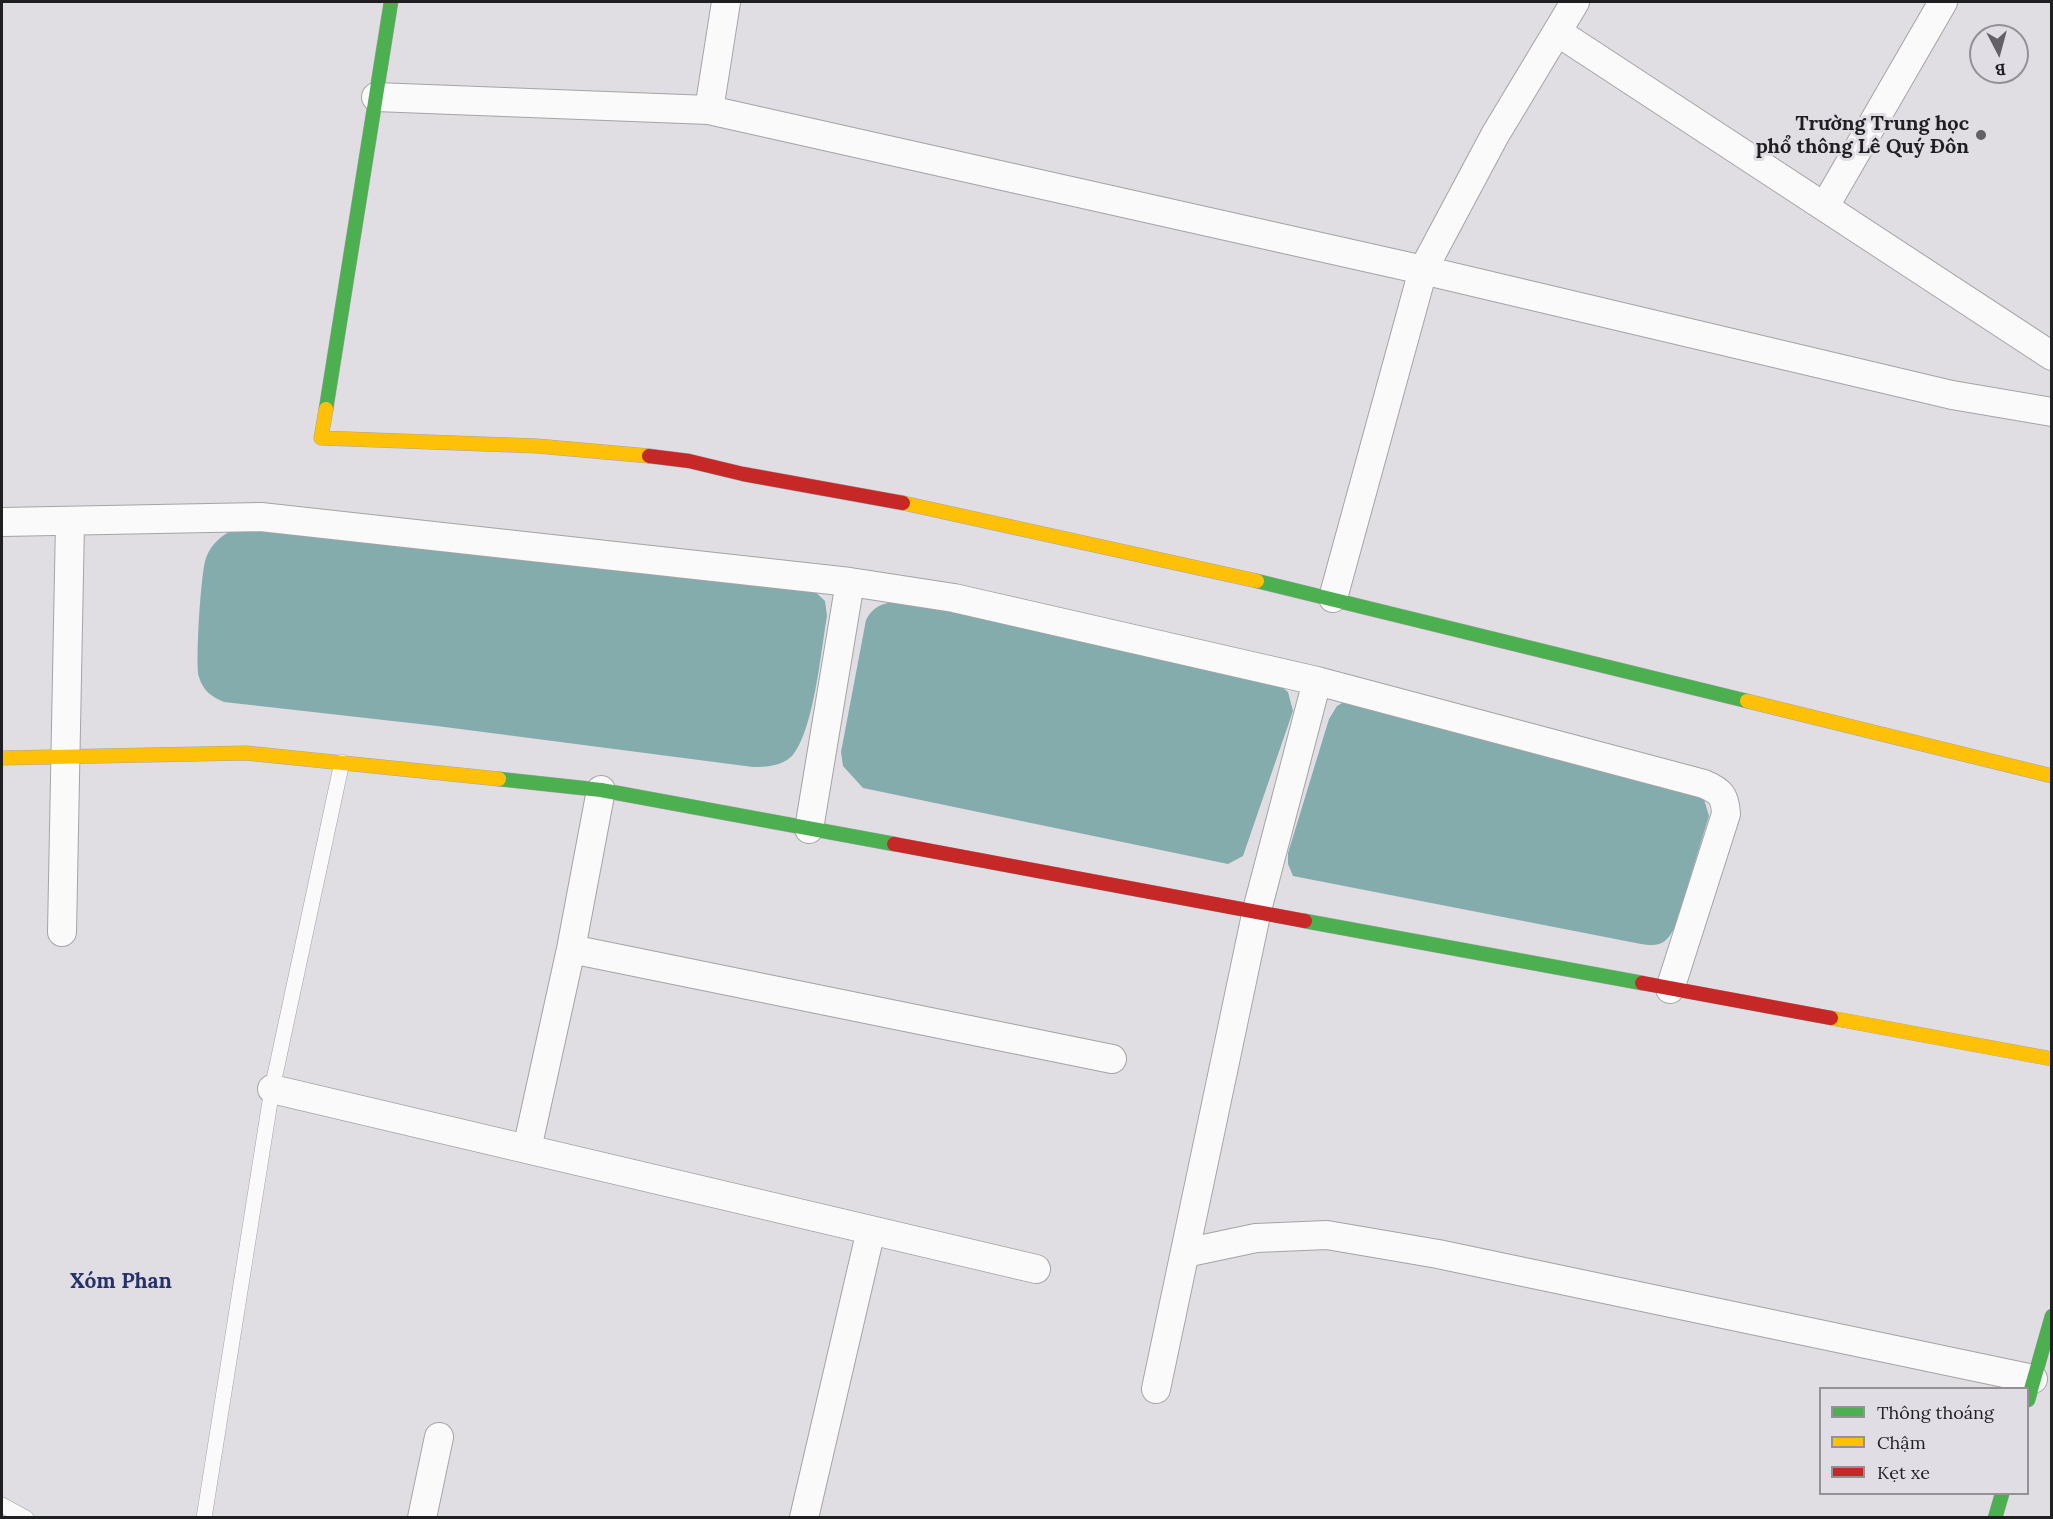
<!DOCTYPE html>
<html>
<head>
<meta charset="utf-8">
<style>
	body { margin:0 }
	#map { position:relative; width:2053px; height:1519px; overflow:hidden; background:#e0dee3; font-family:Lora,serif }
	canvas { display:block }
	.frame { position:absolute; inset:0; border:3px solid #1f1e21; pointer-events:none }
	.legend { position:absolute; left:1819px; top:1387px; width:210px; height:108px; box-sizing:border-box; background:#e0dde4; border:2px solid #939196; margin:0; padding:8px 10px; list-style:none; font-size:18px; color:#1f1e21 }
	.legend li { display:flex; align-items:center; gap:12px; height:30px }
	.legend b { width:30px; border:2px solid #939196 }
	.north { position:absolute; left:1969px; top:24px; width:60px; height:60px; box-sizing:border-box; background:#e0dde4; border:2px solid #939196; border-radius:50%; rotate:174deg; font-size:16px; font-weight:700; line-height:24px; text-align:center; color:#1f1e21 }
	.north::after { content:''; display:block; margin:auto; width:21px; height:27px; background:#636165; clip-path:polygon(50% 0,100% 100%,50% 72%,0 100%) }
</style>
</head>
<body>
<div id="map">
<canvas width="2053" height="1519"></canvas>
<div class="frame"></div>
<ul class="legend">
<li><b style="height:8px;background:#4caf50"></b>Thông thoáng</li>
<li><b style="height:8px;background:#ffc107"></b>Chậm</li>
<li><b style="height:8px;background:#c62828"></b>Kẹt xe</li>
</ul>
<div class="north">B</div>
</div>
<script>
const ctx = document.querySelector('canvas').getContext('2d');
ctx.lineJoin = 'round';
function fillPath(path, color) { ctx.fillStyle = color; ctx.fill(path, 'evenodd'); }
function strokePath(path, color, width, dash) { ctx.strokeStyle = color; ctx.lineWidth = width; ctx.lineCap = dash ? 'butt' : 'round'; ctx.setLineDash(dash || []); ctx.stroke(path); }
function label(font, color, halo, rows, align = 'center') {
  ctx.font = font + ' Lora,serif'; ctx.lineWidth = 6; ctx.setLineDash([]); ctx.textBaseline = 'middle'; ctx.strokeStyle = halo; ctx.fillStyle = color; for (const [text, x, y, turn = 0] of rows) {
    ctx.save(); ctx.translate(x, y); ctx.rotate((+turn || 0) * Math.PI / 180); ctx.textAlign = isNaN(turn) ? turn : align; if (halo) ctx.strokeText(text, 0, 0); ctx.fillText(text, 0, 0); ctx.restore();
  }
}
const water = new Path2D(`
	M234,529L809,586L825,601L827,616C821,650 814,731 792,756C782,766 766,767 753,767L437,726L224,702C212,697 203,691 199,677C195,665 201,570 206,558C211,544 221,536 234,529Z
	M906,601L1278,684L1288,692L1293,711L1243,856L1228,864L863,788L843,766L841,752L866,620C875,603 888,602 906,601Z
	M1344,702L1703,796L1709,816L1675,927C1666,944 1660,947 1641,944L1293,876L1288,864V853L1329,719L1337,706Z`);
const lane = new Path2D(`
	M2,1505L26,1518
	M204,1518L272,1089L342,762`);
const street = new Path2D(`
	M1559,33L2052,356
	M376,97L709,110L1423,270L1952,395L2052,412
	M709,110L726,2
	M1825,206L1943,2
	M2,522L261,517L850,582L954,598L1317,681L1704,784C1720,791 1725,795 1726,814L1670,989
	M1333,598L1423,270L1495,135L1575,2
	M809,829L850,582
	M62,932L70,522
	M571,949L1112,1059
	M272,1089L1036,1269
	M527,1149L571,949L601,790
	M1185,1253L1256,1238L1327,1235L1438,1254L2033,1379
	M1156,1389L1257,910L1317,681
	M422,1518L439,1437
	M804,1518L871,1230`);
const fast = new Path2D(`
	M326,409L391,2
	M1257,581L1747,701
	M499,779L601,790L894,844
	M1305,921L1642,983
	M2028,1400L2052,1316
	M1995,1518L2002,1494`);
const slow = new Path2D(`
	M326,409L321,438L537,446L649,456
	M903,503L1257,581
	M1747,701L2052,776
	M2,758L246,753L499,779
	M1831,1018L2052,1059`);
const jam = new Path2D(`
	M649,456L689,461L743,474L903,503
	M894,844L1305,921
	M1642,983L1831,1018`);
const markers = [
	[1981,135,6,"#636165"]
];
const poiNames = [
	["Trường Trung học",1969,124],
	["phổ thông Lê Quý Đôn",1969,147]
];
const neighbourhoodNames = [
	["Xóm Phan",121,1282]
];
fillPath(water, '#84acac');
strokePath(lane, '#a4a3a6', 16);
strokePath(street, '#a4a3a6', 30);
strokePath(fast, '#a4a3a6', 15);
strokePath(slow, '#a4a3a6', 15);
strokePath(jam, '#a4a3a6', 15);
strokePath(lane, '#fafafb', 15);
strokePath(street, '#fafafb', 28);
strokePath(fast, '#4caf50', 14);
strokePath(slow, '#ffc107', 14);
strokePath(jam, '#c62828', 14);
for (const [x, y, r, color] of markers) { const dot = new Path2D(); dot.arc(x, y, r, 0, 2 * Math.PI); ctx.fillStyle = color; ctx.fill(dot); strokePath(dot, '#e0dde4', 2); }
label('bold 20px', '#1f1e21', '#e0dde4', poiNames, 'right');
label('bold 21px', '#26316a', '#e0dde4', neighbourhoodNames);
</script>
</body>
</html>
